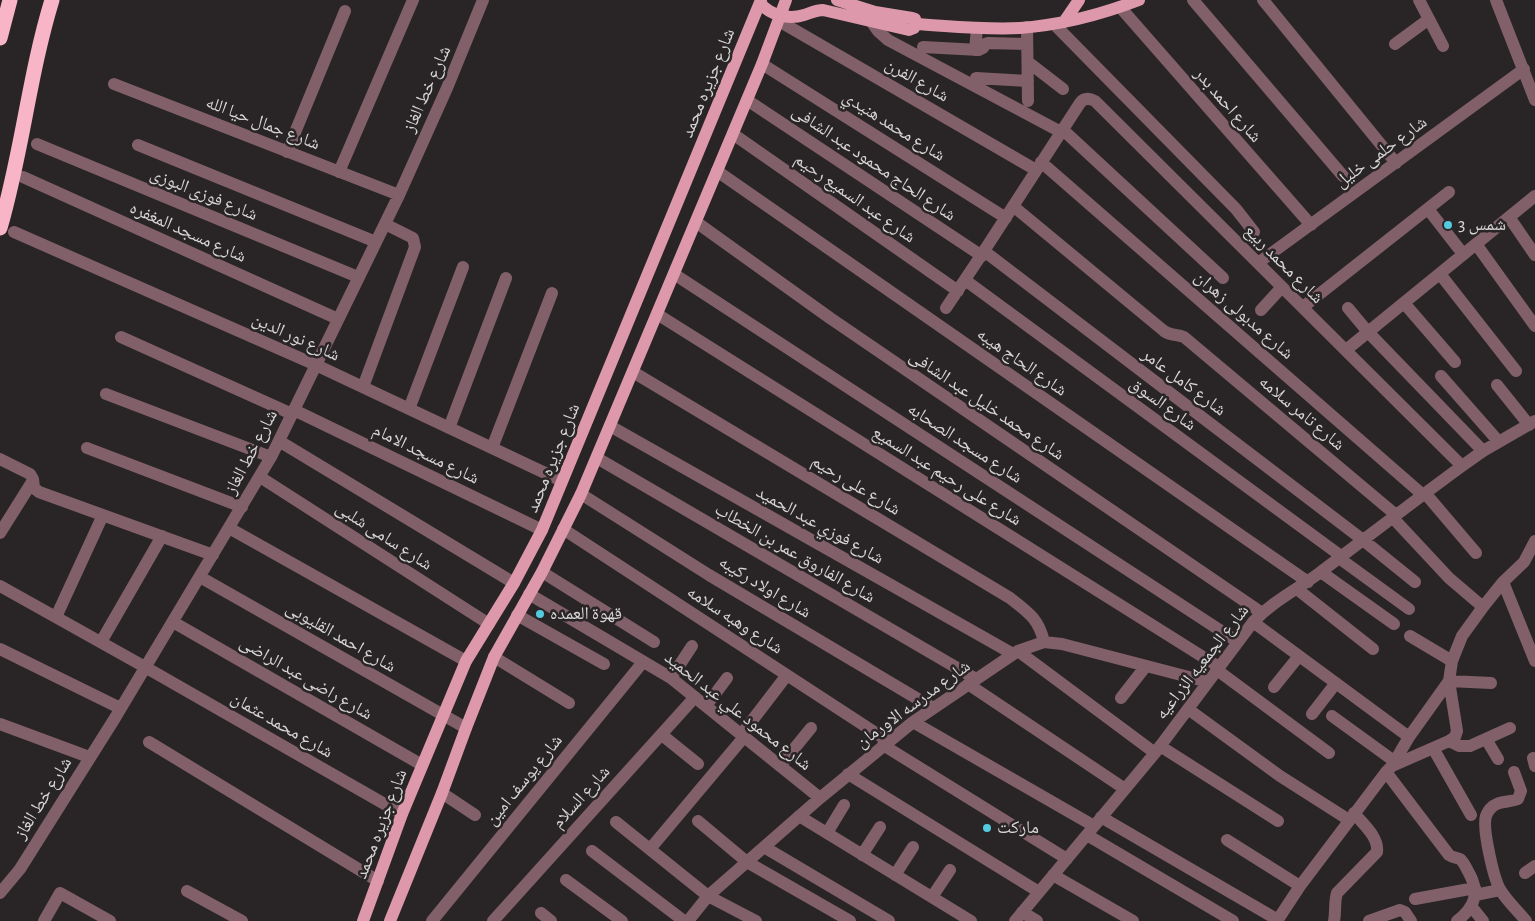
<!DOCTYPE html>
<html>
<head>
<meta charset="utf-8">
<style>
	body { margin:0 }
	canvas { display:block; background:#292526 }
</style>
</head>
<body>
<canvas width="1535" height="921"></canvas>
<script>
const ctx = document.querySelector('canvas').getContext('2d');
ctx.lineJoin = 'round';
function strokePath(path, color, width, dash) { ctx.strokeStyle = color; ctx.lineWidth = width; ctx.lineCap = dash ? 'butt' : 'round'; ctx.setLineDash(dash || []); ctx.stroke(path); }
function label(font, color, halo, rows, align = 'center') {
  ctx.font = font + ' "Alegreya Sans","Noto Naskh Arabic",sans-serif'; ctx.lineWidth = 5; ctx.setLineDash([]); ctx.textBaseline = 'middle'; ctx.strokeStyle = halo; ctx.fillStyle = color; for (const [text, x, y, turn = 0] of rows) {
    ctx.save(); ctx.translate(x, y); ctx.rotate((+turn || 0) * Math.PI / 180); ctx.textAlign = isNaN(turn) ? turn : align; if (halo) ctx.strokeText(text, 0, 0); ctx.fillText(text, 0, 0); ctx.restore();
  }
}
const minor = new Path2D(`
	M1193,0L1343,176
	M1263,0L1396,163
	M1419,0L1443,46
	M1496,0L1535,100
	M1120,7L1311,225
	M779,21L1036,170
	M871,21L878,31L888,40L1061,132
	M1054,24L1236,209L1254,232
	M1027,27L1028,101
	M1395,44L1429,19
	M923,47L979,50L983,48L985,44L988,43L1027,44
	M975,50L977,28
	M1028,62L1063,89
	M762,64L1006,218
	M976,78L1028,81
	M114,84L399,195
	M747,100L982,256
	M1062,129L1223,278
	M733,134L958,291
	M37,144L358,277
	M138,145L376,242
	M287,152L345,11
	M1041,162L1423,495
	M717,171L1308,582
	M339,172L413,0
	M23,177L338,319
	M1013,206L1164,331C1171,336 1177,334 1184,337L1396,515
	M1428,209L1463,254
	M1509,217L1535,255
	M696,222L830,318L1262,613
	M14,232L316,365L562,481
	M1476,244L1535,326
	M984,251L1363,540L1415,582
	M1258,263L1524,69
	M674,274L1238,642
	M1440,274L1516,371
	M965,280L1341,556
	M1404,303L1455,362
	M1303,307L1449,192
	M946,308L984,251L1080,103C1084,98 1089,98 1095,101L1462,466
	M1348,308L1368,332L1483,451
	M1261,310L1282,287
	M657,314L1219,667
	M121,337L292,414
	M1346,350L1535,196
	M633,372L1010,598C1028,612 1039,619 1044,642
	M1441,376L1499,442
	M1497,385L1529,425
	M363,387L415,247L413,238L385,224
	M106,394L271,457
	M409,409L463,267
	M294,410L542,530
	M610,426L1013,654
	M449,428L506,278
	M279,441L514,583
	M87,448L242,507
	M492,448L552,293
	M597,458L976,679
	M0,459L30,474L33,479L34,488L39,492L213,555
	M260,477L489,624
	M1425,493L1476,553
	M581,494L709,575L933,708
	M1393,518L1449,578L1483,607
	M229,528L466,661
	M563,529L888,741
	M0,533L32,482
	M1339,558L1409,609
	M542,572L654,642
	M1321,572L1394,624
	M200,577L466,728
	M1503,582L1535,661
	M0,586L145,667L402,814
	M1297,589L1373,649
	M529,594L671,678L820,798
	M517,615L604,664
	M56,617L103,515
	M173,622L422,765
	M1253,622L1409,737L1392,766
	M1410,636L1452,661
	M101,642L162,536
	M0,649L120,708
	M1018,651L1155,753
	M494,657L569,703
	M1217,670L1329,753
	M671,678L692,646
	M968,684L1125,789
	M1274,687L1299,656
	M1121,698L1146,666
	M706,706L727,678
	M1188,709L1280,776L1349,820
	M1312,714L1336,683
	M1332,716L1394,761
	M913,722L1094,826
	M0,724L89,757
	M662,735L698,764
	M741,735L787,675
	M1409,737L1449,681L1491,683
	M1486,739L1498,759
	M1449,741L1459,746H1470L1510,728
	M149,742L378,881
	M883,745L1067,859
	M1160,746L1278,821
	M1433,748L1471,815
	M1533,758L1535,766
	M780,766L811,728
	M1386,772L1449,855C1453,858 1456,857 1460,859C1464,862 1466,868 1469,873C1480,893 1475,907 1457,921
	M1514,772L1521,791L1518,799C1508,803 1498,800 1490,809C1489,810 1486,815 1486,816C1482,828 1494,881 1501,891C1508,902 1518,911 1526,921
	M848,774L1039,892
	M442,793L475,815
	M799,816L971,921
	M1101,817L1278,920
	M698,821L747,862L850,921
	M616,822L708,896L756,921
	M827,833L844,805
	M1087,835L1233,921
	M1227,840L1300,886
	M764,847L889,921
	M650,849L744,737
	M592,851L684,921
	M862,855L880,827
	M1525,873L1535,866
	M895,875L913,847
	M1053,875L1133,921
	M566,880L622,921
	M187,891L242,921
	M0,893L20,869L115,718L271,457L399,195L447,88L483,0
	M1475,895L1500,890
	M932,897L950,870
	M1415,899L1475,888
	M1471,906L1483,921
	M1022,912L1037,921
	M541,913L551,921
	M44,921L60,893L110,921
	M432,921L643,662
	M493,921L695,697
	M688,921L708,896L820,798L913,722L1018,651L1044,642L1062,644L1208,682
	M1015,921L1155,753L1253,622C1272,602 1296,590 1318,574C1366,538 1414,501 1462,466L1483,451L1535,421
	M1277,921L1300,886L1386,772L1392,766L1449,741L1455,737L1457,731L1449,681L1452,661L1462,636L1483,607L1503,582L1524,562L1535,541
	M1334,921C1336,912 1334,902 1337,893L1377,852C1379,837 1363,824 1354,813
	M1369,921L1400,910L1405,912L1411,921`);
const major = new Path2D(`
	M837,0L875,12L912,18L915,19L916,24
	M760,3C770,15 788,20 804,15C811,13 816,10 823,10L909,30L914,28L916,24
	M1064,22L1079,0
	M916,24C950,26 985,30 1020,28C1061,25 1100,15 1139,0
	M363,921L402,814L466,661L514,583L542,530L761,0
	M390,921L442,793L466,728L494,657L542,572L581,494L762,64L786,0`);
const highway = new Path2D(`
	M0,38L10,0
	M0,228C22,153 29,75 52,0`);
const markers = [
	[1448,225,5,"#54cade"],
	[540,614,5,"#54cade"],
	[987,828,5,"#54cade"]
];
const streetNames = [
	["شارع الفرن",917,80,30],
	["شارع جزيره محمد",708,83,-68],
	["شارع خط الغاز",427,89,-66],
	["شارع احمد بدر",1228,105,49],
	["شارع جمال حيا الله",263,123,21],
	["شارع محمد هنيدي",894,126,32],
	["شارع حلمى خليل",1381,152,-36],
	["شارع الحاج محمود عبد الشافى",874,163,34],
	["شارع فوزى البوزى",204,194,22],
	["شارع عبد السميع رحيم",855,198,35],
	["شارع مسجد المغفره",188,232,24],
	["شارع محمد ربيع",1284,264,45],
	["شارع مدبولى زهران",1244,315,41],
	["شارع نور الدين",296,337,24],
	["شارع الحاج هيبه",1022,362,35],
	["شارع كامل عامر",1184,382,37],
	["شارع السوق",1163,404,36],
	["شارع محمد خليل عبد الشافى",987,405,34],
	["شارع تامر سلامه",1302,413,40],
	["شارع مسجد الصحابه",965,443,33],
	["شارع خط الغاز",251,452,-62],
	["شارع مسجد الامام",426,454,26],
	["شارع جزيره محمد",553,458,-68],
	["شارع على رحيم عبد السميع",947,476,32],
	["شارع على رحيم",856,485,31],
	["شارع فوزي عبد الحميد",820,525,29],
	["شارع سامى شلبى",384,536,33],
	["شارع الفاروق عمر بن الخطاب",795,553,30],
	["شارع اولاد ركيبه",765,587,31],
	["شارع وهبه سلامه",735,620,33],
	["شارع احمد القليوبى",341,637,30],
	["شارع الجمعيه الزراعيه",1202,662,-52],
	["شارع راضى عبد الراضى",306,678,30],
	["شارع مدرسه الاورمان",913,704,-36],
	["شارع محمود علي عبد الحميد",738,711,38],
	["شارع محمد عثمان",282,725,30],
	["شارع يوسف امين",524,780,-51],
	["شارع السلام",581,797,-48],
	["شارع خط الغاز",43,798,-58],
	["شارع جزيره محمد",381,824,-69]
];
const poiNames = [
	["شمس 3",1458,225],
	["قهوة العمده",550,614],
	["ماركت",997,828]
];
strokePath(minor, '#826069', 12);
strokePath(major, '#de98ac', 12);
strokePath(highway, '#f8b5c7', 15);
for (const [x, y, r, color] of markers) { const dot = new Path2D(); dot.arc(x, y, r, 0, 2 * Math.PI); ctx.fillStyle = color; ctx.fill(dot); strokePath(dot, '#292526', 2); }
label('18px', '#d7d4d5', '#292526', streetNames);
label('18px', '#d7d4d5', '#292526', poiNames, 'left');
</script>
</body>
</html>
